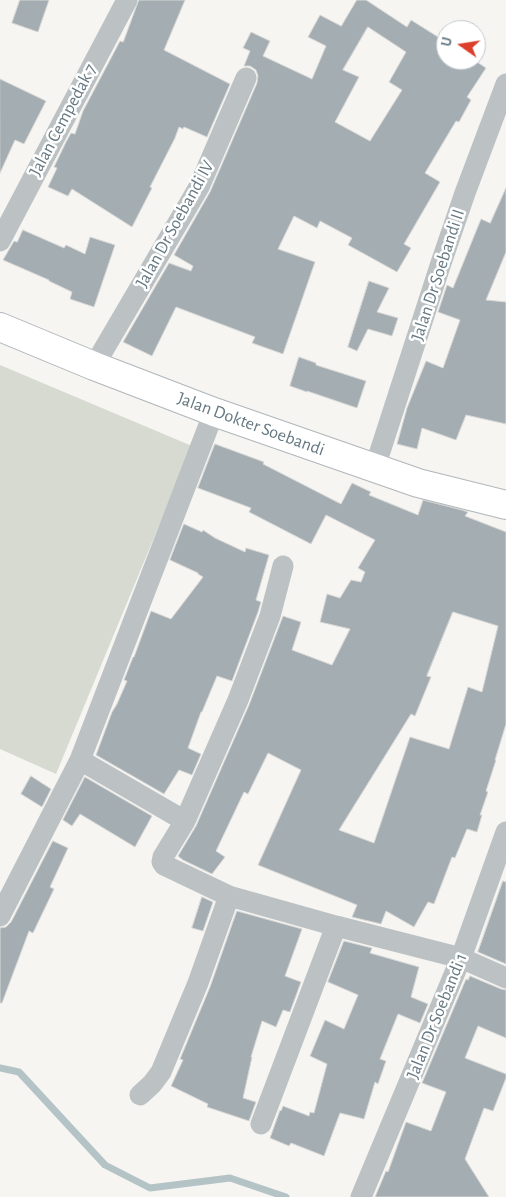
<!DOCTYPE html>
<html>
<head>
<meta charset="utf-8">
<style>
	body { margin:0 }
	#map { position:relative; width:506px; height:1197px; overflow:hidden; background:#f6f5f2; font-family:"Alegreya Sans",sans-serif }
	canvas { display:block }
	.north { position:absolute; left:436px; top:20px; width:50px; height:50px; box-sizing:border-box; background:#fff; border:1px solid #c2c9cd; border-radius:50%; rotate:283deg; font-size:14px; font-weight:700; line-height:20px; text-align:center; color:#667982 }
	.north::after { content:''; display:block; margin:auto; width:18px; height:22px; background:#dc402c; clip-path:polygon(50% 0,100% 100%,50% 72%,0 100%) }
</style>
</head>
<body>
<div id="map">
<canvas width="506" height="1197"></canvas>
<div class="north">U</div>
</div>
<script>
const ctx = document.querySelector('canvas').getContext('2d');
ctx.lineJoin = 'round';
function fillPath(path, color) { ctx.fillStyle = color; ctx.fill(path, 'evenodd'); }
function strokePath(path, color, width, dash) { ctx.strokeStyle = color; ctx.lineWidth = width; ctx.lineCap = dash ? 'butt' : 'round'; ctx.setLineDash(dash || []); ctx.stroke(path); }
function label(font, color, halo, rows, align = 'center') {
  ctx.font = font + ' "Alegreya Sans",sans-serif'; ctx.lineWidth = 5; ctx.setLineDash([]); ctx.textBaseline = 'middle'; ctx.strokeStyle = halo; ctx.fillStyle = color; for (const [text, x, y, turn = 0] of rows) {
    ctx.save(); ctx.translate(x, y); ctx.rotate((+turn || 0) * Math.PI / 180); ctx.textAlign = isNaN(turn) ? turn : align; if (halo) ctx.strokeText(text, 0, 0); ctx.fillText(text, 0, 0); ctx.restore();
  }
}
const green = new Path2D(`
	M0,365L192,446L56,774L0,749Z`);
const stream = new Path2D(`
	M0,1068L19,1072L105,1165L150,1188L230,1178L286,1197`);
const building = new Path2D(`
	M20,0H49L38,32L12,23Z
	M139,0H185L164,50L230,84L207,137L184,127L183,129L179,127L175,138L150,187L152,188L132,227L72,189L68,196L48,187L57,168L54,167L66,142L71,133L75,134L83,111L120,41L123,42Z
	M357,0H366L407,27L411,20L446,42V60H474L486,68L467,97L471,100L459,122L456,121L425,173L440,182L404,244L411,248L397,272L348,245L352,238L320,221L317,228L294,216L278,249L315,262L283,354L252,343L255,337L176,307L152,356L123,342L169,263L191,271L193,266L174,255L210,192L257,83L258,76L256,70L250,66H244L250,51L243,48L251,32L270,41L263,56L312,79L326,46L308,37L320,15L341,26ZM368,27L406,52L389,82L402,90L370,141L335,122L359,77L343,70Z
	M0,79L46,101L24,144L15,140L0,173Z
	M506,188V252L486,300L506,302V424L466,415L456,440L422,428L417,449L397,444L407,408L426,361L443,368L460,320L438,312L447,285L453,288L481,219L490,223Z
	M23,230L64,248L66,245L85,254L90,237L115,245L94,307L70,299L72,292L49,281V280L3,260L14,241L17,242Z
	M369,281L389,288L377,312L398,318L392,336L368,329L357,351L348,347Z
	M299,357L316,363V365L366,381L357,408L307,391V392L290,386Z
	M215,444L264,462L263,464L341,504L352,483L371,492L369,495L418,515L423,500L462,510L468,512L465,516L506,532V724L495,760H496L486,791L488,792L480,815H482L477,832L467,829L455,858L452,857L434,904L428,902L414,927L386,911L381,924L352,917L357,905L258,865L301,770L268,753L248,794L244,792L216,851L225,857L212,874L183,860L178,856L196,826L249,705L283,616L301,622L292,650L332,665L350,629L320,622L327,594L340,598L351,580L361,582L365,572L358,568L375,540L326,515L311,544L249,512L251,508L198,488ZM453,612L498,626L482,692L468,687L449,749L410,737L374,843L339,830L411,714L415,716L431,677L427,676Z
	M184,524L202,532L203,530L215,538L245,552L246,548L269,555L256,600L261,602L258,612L232,681L217,676L202,712H201L188,748L201,754L192,775L179,770L164,794L96,755L112,712L117,704L127,681L124,680L133,657H134L151,611L171,619L203,577L198,574V573L170,560Z
	M31,776L51,789L42,807L21,794Z
	M85,777L152,816L135,847L80,814L72,826L63,820Z
	M53,841L68,848L50,887L54,889L33,933L29,931L2,1003H0V928L6,927L11,922Z
	M503,881L506,882V964L478,952Z
	M202,897L213,902L203,931L192,928Z
	M237,911L302,929L285,976L301,982L290,1012L283,1010L276,1027L262,1021L251,1057H252L243,1098L256,1102L249,1121L207,1107L208,1104L171,1086L183,1060L180,1059L210,987Z
	M344,941L372,948L370,953L419,967L411,997L428,1004L420,1023L398,1014L380,1059L386,1061L378,1084L375,1082L364,1119L340,1113L324,1156L291,1143L289,1146L270,1138L280,1110L281,1111L283,1106L309,1116L310,1112L314,1113L327,1064L310,1056L325,1020L344,1029L358,995L328,982Z
	M470,976L501,989L506,990V1038L478,1026L465,1058L506,1074V1078L493,1111L484,1108L465,1159L489,1197H375L386,1171L388,1172L406,1122L431,1131L446,1092L422,1083L466,979L468,980Z`);
const street = new Path2D(`
	M0,241L127,0
	M94,366L199,187L246,78
	M375,467L441,263L465,193L506,84
	M80,760L185,821L163,857L162,862L164,865L229,896L336,926L461,958L506,978
	M185,821L238,700L270,616L283,566
	M0,916L80,760L214,412
	M140,1095L152,1084L161,1072L198,983L229,896
	M261,1124L336,926
	M361,1197L461,958L506,832`);
const secondary = new Path2D(`
	M0,327L94,366L214,412L418,483L506,505`);
const streetNames = [
	["Jalan Cempedak 7",63,120,-62],
	["Jalan Dr Soebandi IV",175,224,-61],
	["Jalan Dr Soebandi II",438,275,-72],
	["Jalan Dokter Soebandi",251,424,20],
	["Jalan Dr Soebandi 1",437,1016,-68]
];
fillPath(green, '#d6dad1');
strokePath(stream, '#b4c3c5', 7);
fillPath(building, '#a4aeb2');
strokePath(building, '#d7d7d5', 1);
strokePath(secondary, '#afb6b9', 30);
strokePath(street, '#bcc2c4', 21);
strokePath(secondary, '#fff', 28);
label('18px', '#667982', '#fff', streetNames);
</script>
</body>
</html>
